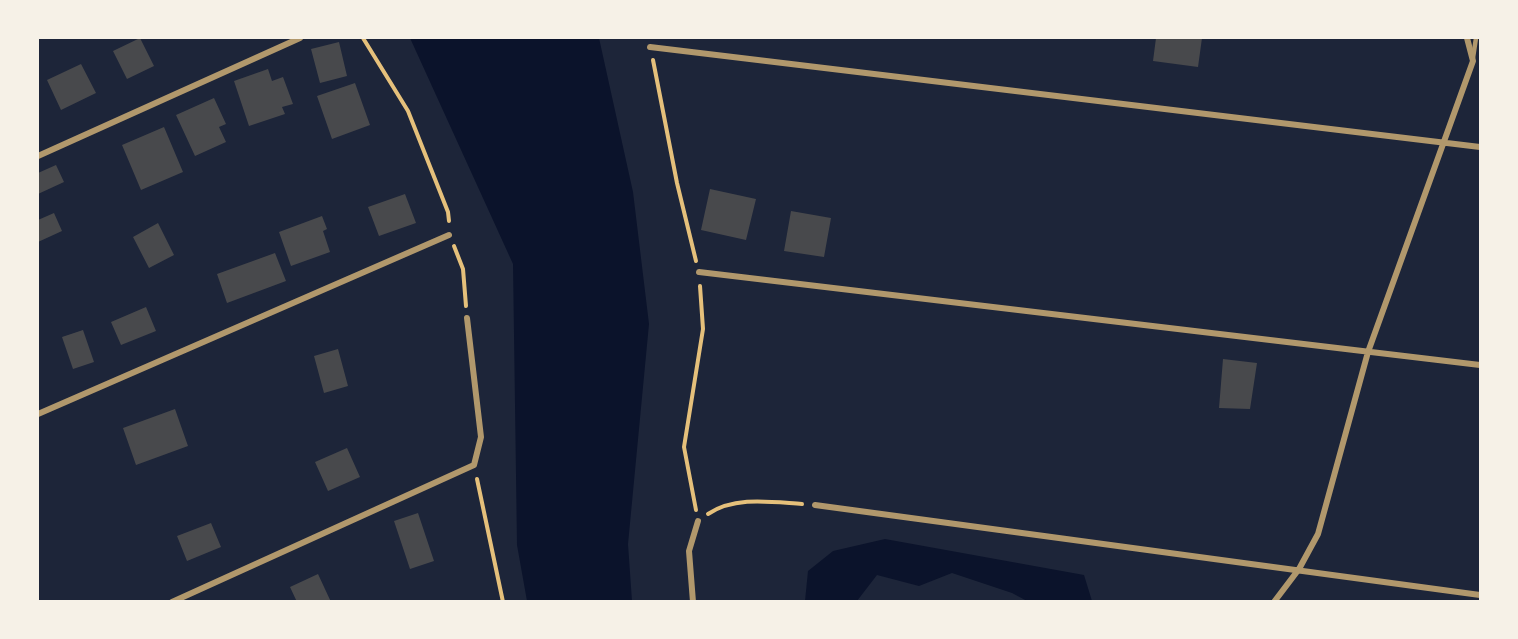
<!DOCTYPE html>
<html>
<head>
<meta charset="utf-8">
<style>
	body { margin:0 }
	#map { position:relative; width:1518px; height:639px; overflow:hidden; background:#14213d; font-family:Ubuntu,sans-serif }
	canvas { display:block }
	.frame { position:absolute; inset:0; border:39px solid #f6f1e7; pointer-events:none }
</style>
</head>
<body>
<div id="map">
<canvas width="1518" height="639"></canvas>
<div class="frame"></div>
</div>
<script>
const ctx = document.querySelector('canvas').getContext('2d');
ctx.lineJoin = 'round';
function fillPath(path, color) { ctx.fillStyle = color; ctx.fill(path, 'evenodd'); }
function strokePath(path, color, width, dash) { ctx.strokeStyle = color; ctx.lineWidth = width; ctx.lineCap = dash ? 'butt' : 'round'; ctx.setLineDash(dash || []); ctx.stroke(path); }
const green = new Path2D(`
	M38,38H1480V601H38Z`);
const water = new Path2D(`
	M410,38H599L633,192L649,324L628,544L632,601H527L517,545L513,264Z
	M885,539L1084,575L1092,601H1027L1012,593L952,573L919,586L877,575L857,601H805L808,571L833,551Z`);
const building = new Path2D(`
	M140,38L154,66L127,79L113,51Z
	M1156,38H1202L1198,67L1153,61Z
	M339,42L347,76L320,83L311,49Z
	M81,64L96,93L61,110L47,80Z
	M268,69L272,81L283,77L293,104L282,107L285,114L249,126L234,81Z
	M355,83L370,125L332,139L317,96Z
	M214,98L226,124L219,127L226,142L195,156L176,115Z
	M164,127L183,172L141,190L122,145Z
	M56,165L64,182L38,194V173Z
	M710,189L756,199L746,240L701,230Z
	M405,194L416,223L379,236L368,207Z
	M791,211L831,218L824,257L784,251Z
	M54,213L62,231L38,242V220Z
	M322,216L327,229L323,231L330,252L291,266L279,232Z
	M158,223L174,255L149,268L133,237Z
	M275,253L286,281L227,303L217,274Z
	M146,307L156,331L121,345L111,322Z
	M83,330L94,362L73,369L62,337Z
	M338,349L348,386L324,393L314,356Z
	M1223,359L1257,363L1250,409L1219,408Z
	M175,409L188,446L136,465L123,428Z
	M347,448L360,477L328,491L315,462Z
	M418,513L434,561L410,569L394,521Z
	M211,523L221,547L187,561L177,536Z
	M318,574L331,602H297L290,587Z`);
const path = new Path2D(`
	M363,38L408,111L448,212L449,221
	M653,60L677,183L696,261
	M454,246L463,269L466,306
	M477,479L503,602
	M696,510L684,447L703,329L700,286
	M708,514C735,496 771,502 802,504`);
const service = new Path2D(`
	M1473,58L1476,38`);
const minor = new Path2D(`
	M650,47L1480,147
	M38,156L300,38
	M699,272L1480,365
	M38,414L449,235
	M815,505L1480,595
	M172,602L474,465L481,437L467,318
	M693,602L689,551L698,521
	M1274,602L1299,569L1318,534L1368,352L1473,61L1467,38`);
fillPath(green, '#1d2539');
fillPath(water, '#0b132b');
fillPath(building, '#48494c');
strokePath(path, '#e5c07b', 4);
strokePath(service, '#b1986c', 4.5);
strokePath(minor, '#b1986c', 6);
</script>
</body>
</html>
